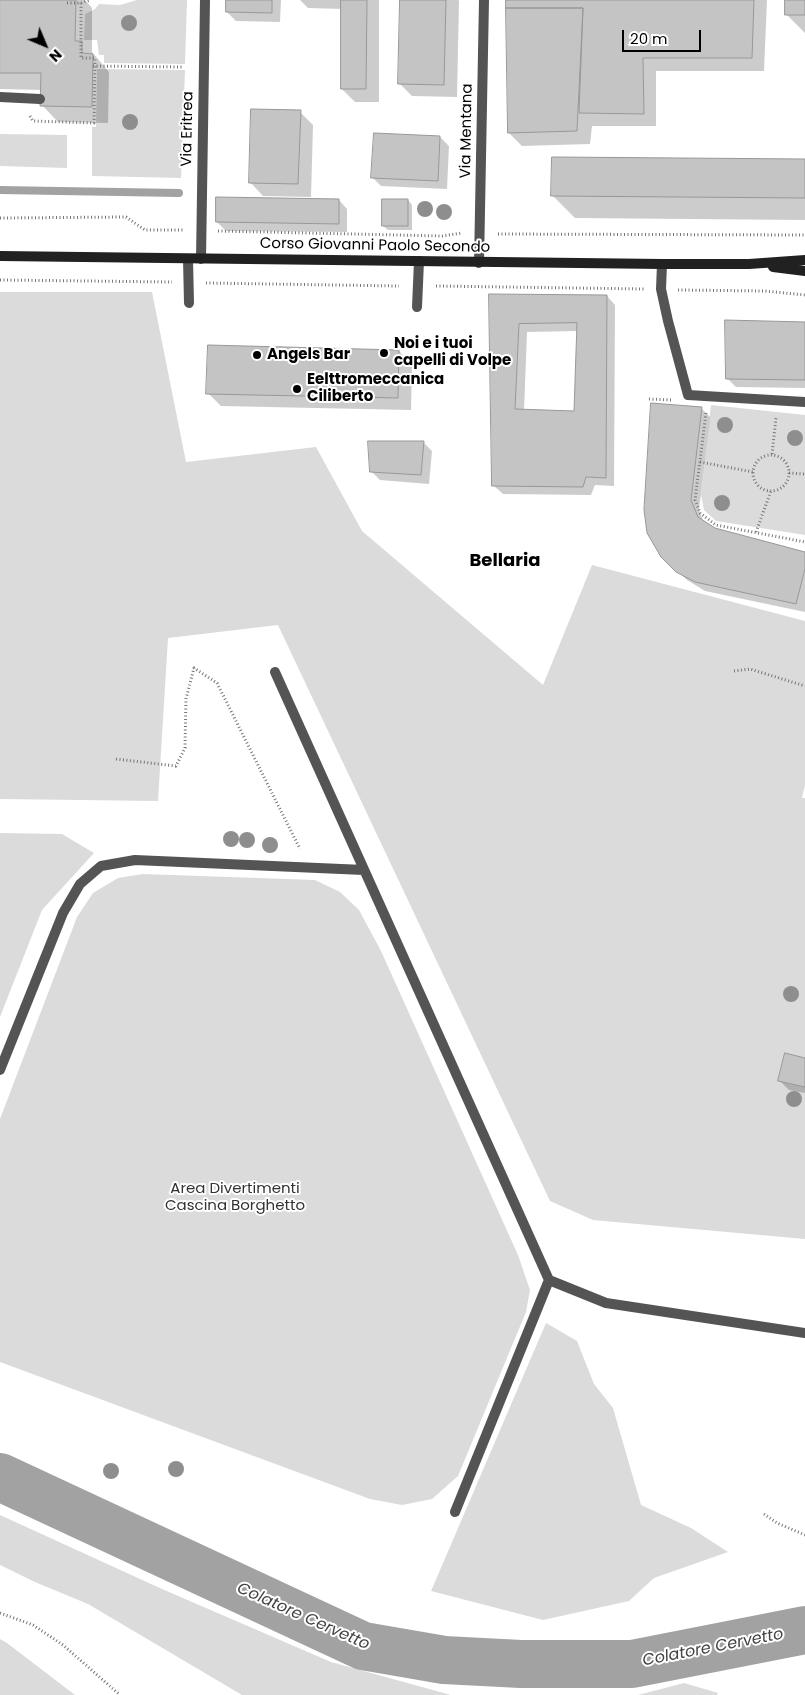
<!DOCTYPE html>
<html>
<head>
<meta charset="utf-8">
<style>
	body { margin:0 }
	#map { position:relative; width:805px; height:1695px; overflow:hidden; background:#fff; font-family:Poppins,sans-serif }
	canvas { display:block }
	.north { position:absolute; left:20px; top:20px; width:50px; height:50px; -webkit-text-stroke:4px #fff; paint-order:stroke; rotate:135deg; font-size:14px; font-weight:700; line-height:20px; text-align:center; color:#000 }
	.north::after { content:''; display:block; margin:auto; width:18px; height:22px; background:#000; clip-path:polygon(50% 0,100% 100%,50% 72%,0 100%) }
	.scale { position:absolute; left:622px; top:30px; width:79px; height:22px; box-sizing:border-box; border:2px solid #000; border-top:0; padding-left:6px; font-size:15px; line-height:18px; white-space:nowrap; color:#000; -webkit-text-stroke:4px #fff; paint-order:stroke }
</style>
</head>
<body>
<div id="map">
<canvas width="805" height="1695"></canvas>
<div class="north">N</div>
<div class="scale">20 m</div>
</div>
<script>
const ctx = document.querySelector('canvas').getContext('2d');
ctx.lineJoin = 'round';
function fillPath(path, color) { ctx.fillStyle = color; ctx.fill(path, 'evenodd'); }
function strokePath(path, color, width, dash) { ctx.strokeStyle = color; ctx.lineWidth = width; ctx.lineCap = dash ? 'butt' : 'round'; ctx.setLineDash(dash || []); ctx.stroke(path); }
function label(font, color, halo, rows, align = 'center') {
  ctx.font = font + ' Poppins,sans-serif'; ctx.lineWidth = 4; ctx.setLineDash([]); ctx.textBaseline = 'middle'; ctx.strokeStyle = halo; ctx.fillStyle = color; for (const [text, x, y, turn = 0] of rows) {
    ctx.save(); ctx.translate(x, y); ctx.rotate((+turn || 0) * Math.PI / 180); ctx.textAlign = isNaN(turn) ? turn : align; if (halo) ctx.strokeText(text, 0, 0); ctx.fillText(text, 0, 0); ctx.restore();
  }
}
const green = new Path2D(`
	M137,0H187L185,64L104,63V55H99L97,40H84L85,14L95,9L99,4L120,5Z
	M97,69L185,70L181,178L92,176V127H96Z
	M0,134L67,135V168L0,166Z
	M0,292H152L186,462L316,447L362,531L543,685L592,565L805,621V785L802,798H805V1239L593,1220L550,1201L278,625L168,638L158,801L0,799Z
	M711,405L805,415V535L716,521L704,510L701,495Z
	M0,833L62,834L94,853L42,910L0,1017Z
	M143,874L315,880L340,892L359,910L381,951L518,1255L530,1290L526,1312L458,1476L432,1499L402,1505L370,1499L0,1362V1119L77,917L93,893L118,878Z
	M546,1323L577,1341L594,1384L613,1408L641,1505L691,1528L728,1552L654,1578L629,1601L543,1620L431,1591Z
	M0,1515L162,1589L331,1662L451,1695H242L88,1604L35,1582L0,1565Z
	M0,1639L7,1643L75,1695H0Z
	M684,1683L718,1693L717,1695H638Z`);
const shadow = new Path2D(`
	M0,0H85L92,8V52L109,72L108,123L58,122L42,105V90L0,89Z
	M227,0H281L280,22L236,21L227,12Z
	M300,0H379V102H355L342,89L343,9L308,8Z
	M401,0H458L459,1L457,97L412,96L399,83Z
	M508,0H767L764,71H656V126H592L590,144L522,146L509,133Z
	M786,0H805V33L786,14Z
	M300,112L313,125L311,197L263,196L250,182Z
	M440,137L449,146L447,189L381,186L373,178Z
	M805,160V220L575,218L553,196Z
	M339,200L347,209V232L226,231L217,222Z
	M408,200L412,205V230H388L383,226Z
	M490,295L607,296L615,305L614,486L595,485L591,495L503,494L494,486ZM578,331L575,412L524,411L527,332Z
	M805,323V388L736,387L727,378Z
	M399,351L412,364L411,410L221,406L208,393Z
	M701,408L710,417L699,510L704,523L715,529L805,553V612L705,591L687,580L662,556Z
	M423,442L432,451L429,484L380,480L371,471Z
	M805,1059V1093L789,1090L780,1081Z`);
const stream = new Path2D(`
	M0,190L179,193`);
const river = new Path2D(`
	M0,1477L363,1646L444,1660L521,1664H632L805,1630`);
const building = new Path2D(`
	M0,0H76L75,41H82V53L93,54L92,107L40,106L41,73H0Z
	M226,0H272V13L226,12Z
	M341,0H367L366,89H341Z
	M400,0H446L444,85L398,84Z
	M506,0H754L752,58H643L644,114L579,113L583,8H506Z
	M785,0H805V15H785Z
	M506,8H583L577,131L508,133Z
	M251,109L301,110L298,184L249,183Z
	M374,133L440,136L438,181L371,178Z
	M552,157L805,159V198L551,196Z
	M216,197L339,199V224L216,222Z
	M382,199H408V226H382Z
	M489,294L607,295L606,478L586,477L583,487L492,486ZM577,323L574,411L515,409L519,324Z
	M725,320L805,322V380L726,379Z
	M208,345L399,350L398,398L206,394Z
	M651,403L702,407L691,500L698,517L715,528L805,552V569L796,604L695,582L676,572L661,557L647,533L644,510Z
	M368,441H424L421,475L370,472Z
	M785,1053L805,1058V1087L778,1081Z`);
const path = new Path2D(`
	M67,3H81L90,0
	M93,66L184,67
	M30,116L33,121L94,123L95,58H81V3
	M0,218L126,217L145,230H185
	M218,231L442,236L462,233
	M498,234L805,235
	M0,280L172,282
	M206,283L399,286
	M436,286L644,289
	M678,290L765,291L805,295
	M649,399L671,400
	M706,413L695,500L700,513L716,525L805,542
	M772,454L776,418
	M753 473a18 18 0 1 1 36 0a18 18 0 1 1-36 0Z
	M700,462L753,472
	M789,473L805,474
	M756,532L771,491
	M734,671L750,669L805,686
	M116,759L176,766L185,748L186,699L194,668L217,683L300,849
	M764,1514L777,1523L805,1535
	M0,1613L33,1625L63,1645L120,1695`);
const service = new Path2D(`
	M0,97L40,99
	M188,259L189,303
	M662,264L661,289L668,321L688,395L805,402
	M417,307L419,261`);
const pedestrian = new Path2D(`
	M275,672L549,1280L455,1512
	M0,1070L63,913L80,884L101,866L135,860L364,870
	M549,1280L606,1303L805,1333`);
const minor = new Path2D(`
	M201,259L205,0
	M479,263L484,0`);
const secondary = new Path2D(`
	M0,256L662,264H749L805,260
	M773,267L805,271`);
const trees = [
	[129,23],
	[130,122],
	[425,209],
	[444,212],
	[725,425],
	[795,438],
	[722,503],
	[231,839],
	[247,840],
	[270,845],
	[791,994],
	[794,1099],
	[176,1469],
	[111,1471]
];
const markers = [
	[384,353,5,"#000"],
	[257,355,5,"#000"],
	[297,389,5,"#000"]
];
const streetNames = [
	["Via Eritrea",188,129,-89],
	["Via Mentana",467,131,-89],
	["Corso Giovanni Paolo Secondo",375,246,1]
];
const poiNames = [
	["Noi e i tuoi",394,344],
	["capelli di Volpe",394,361],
	["Angels Bar",267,355],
	["Eelttromeccanica",307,380],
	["Ciliberto",307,397]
];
const parkNames = [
	["Area Divertimenti",235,1189],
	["Cascina Borghetto",235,1206]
];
const waterNames = [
	["Colatore Cervetto",303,1617,24],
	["Colatore Cervetto",713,1648,-11]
];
const quarterNames = [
	["Bellaria",505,561]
];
fillPath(green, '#dbdbdb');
fillPath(shadow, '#0003');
strokePath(stream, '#a2a2a2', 8);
strokePath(river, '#a2a2a2', 48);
fillPath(building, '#c4c4c4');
strokePath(building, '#989898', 1);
strokePath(path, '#767676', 3, [1, 2.5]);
strokePath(service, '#545454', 10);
strokePath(pedestrian, '#545454', 10);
strokePath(minor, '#545454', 10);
strokePath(secondary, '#212121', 10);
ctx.fillStyle = '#8e8e8e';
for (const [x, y] of trees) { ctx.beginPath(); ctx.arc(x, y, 8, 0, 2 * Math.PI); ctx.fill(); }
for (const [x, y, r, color] of markers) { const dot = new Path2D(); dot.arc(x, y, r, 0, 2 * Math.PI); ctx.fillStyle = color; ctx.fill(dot); strokePath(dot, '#fff', 2); }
label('15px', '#000', '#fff', streetNames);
label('bold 15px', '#000', '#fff', poiNames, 'left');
label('15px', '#323232', '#fff', parkNames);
label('italic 16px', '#434343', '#fff', waterNames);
label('bold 18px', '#000', '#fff', quarterNames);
</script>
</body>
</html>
